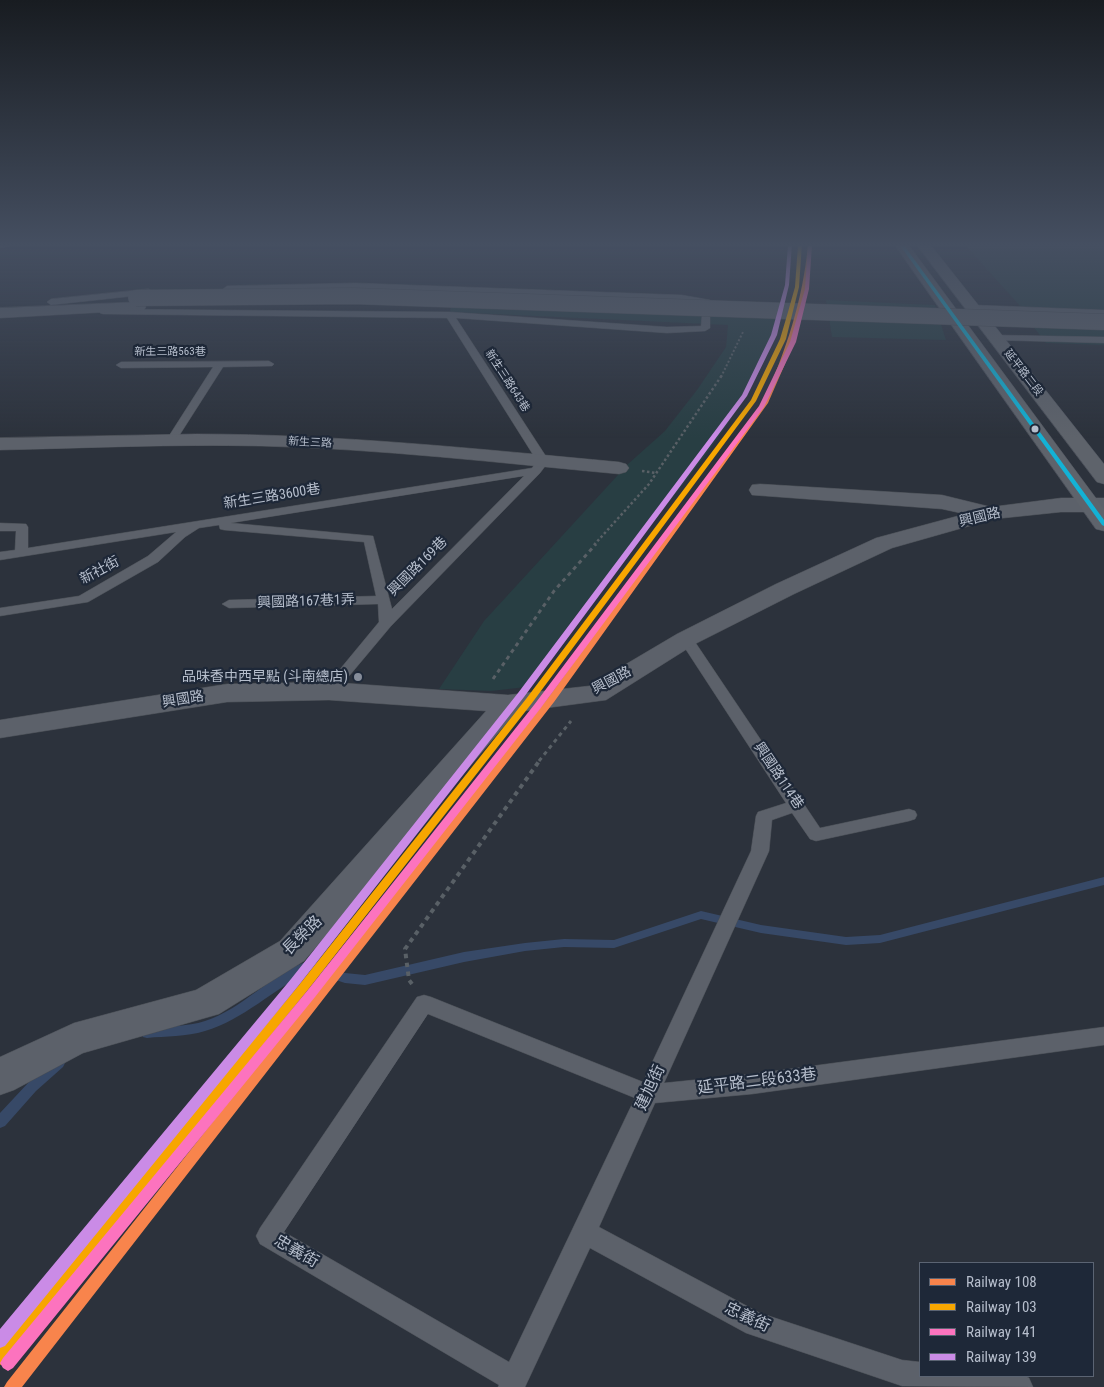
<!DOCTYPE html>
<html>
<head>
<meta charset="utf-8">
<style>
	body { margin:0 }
	#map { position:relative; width:1104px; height:1387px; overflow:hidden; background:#2c323c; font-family:"Roboto Condensed",sans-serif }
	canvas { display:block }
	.legend { position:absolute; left:919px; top:1262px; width:175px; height:115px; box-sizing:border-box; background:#1e2838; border:1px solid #5b6473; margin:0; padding:6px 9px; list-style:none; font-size:15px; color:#b6becc }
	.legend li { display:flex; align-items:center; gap:10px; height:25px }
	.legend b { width:25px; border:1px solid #5b6473 }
</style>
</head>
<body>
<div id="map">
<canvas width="1104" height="1387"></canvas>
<ul class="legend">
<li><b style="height:6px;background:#f8844c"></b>Railway 108</li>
<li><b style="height:6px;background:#f7a600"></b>Railway 103</li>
<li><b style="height:6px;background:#fc73be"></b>Railway 141</li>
<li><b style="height:6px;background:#ca8be6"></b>Railway 139</li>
</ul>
</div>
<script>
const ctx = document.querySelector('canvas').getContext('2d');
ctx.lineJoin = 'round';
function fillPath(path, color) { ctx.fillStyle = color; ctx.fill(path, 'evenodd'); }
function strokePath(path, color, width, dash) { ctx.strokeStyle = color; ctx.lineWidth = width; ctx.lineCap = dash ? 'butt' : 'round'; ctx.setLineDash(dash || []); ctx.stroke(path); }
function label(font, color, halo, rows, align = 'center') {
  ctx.font = font + ' "Roboto Condensed","Noto Sans TC",sans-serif'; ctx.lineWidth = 4.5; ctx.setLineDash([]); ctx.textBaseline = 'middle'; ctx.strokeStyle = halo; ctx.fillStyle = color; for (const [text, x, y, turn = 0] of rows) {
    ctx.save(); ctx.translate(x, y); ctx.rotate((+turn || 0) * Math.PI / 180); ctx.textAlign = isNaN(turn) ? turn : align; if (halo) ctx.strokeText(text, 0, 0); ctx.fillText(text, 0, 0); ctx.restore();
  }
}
const green = new Path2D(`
	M964,244H1104V310L1021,307Z
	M453,294L781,306C770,361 740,408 707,453C667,507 623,557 581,609C561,634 544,661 526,687L491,691L439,689L484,621L628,464L665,431L697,390L726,347L728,325L450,312Z
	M826,300L935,305L946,340L832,337Z
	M1021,311L1104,314V345L1046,343Z`);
const stream = new Path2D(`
	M1104,877V885L880,943L846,945L761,933L701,919L614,948L564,947L525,951L464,962L365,985L345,983L309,971C274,989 243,1020 205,1031C186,1037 166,1036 147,1038L143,1037L141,1033L143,1029L147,1028C166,1026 187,1027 205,1021C243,1009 270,974 308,961L345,973L365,975L464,952L525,943L564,939L614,940L701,911L761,925L846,937L880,935Z
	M59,1058L63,1059L65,1063L63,1067L36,1091L5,1126L0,1128V1113L28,1083L55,1059Z`);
const pathFar3 = new Path2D(`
	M721,377L743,332`);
const pathFar2 = new Path2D(`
	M642,471L656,473
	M594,545L649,484L722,375`);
const pathFar1 = new Path2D(`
	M493,679L554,591L596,544
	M539,761L571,721`);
const path = new Path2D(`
	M412,984L409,980L405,949L540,760`);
const service = new Path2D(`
	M0,244H20L0,248Z
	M355,283L682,295L710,300V328L705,331L667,333L456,318L549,461L540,473L391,626L334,694H324L322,691L379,622L378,604L229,608L222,604L229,600L376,596L364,542L224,530L220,529L219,525L199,528L185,537L158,562L88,602L0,616V608L79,596L148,556L176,532L0,560V552L15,550L16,531H0V523L26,524L28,527V548L532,468L537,461L447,318L103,314L100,313V309L450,312L667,327L701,326L703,304L682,301L355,289L227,292L223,289L227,286ZM524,476L392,609L373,536L231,523Z
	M149,289L153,292L152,294L51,305L47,302L51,299Z
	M974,305L1104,310V316L971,310V306Z
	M995,335L1104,337V343L992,340V336Z
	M269,361L274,364L272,366L223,367L177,439L172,442L167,439L213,367L121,368L116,365L121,362Z
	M686,635L691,636L820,828L909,809L915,811L917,815L915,819L909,821L816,841L810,839L792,813L772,820L769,851L664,1083L752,1074L1104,1027V1045L752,1094L655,1103L599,1227L760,1313L902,1360L920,1362V1376H1025L1029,1378L1033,1387L902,1386L746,1333L590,1248L525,1387H498L499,1385L260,1244L256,1236L260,1228L417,997L424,995L431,997L643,1082L751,851L756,816L758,812L786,803L679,639L681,636ZM428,1014L635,1098L509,1362L284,1232Z`);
const minor = new Path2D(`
	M196,434C337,434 478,449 619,462L626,464L629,468L626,472L619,474C500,463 381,449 261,446C174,444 87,448 0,450V438Z
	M760,484L942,495L991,507L1061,498H1104V512H1061L994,519L892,548L794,594L695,644L606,700L516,712L304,961L219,1014L83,1053L14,1090L0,1095V1057L74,1023L196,990L280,941L486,711L329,700L227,702L0,738V720L227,684L329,682L508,695L589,686L677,634L776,584L876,538L965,514L942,509L752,495L749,490L752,485Z`);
const tertiary = new Path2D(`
	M138,302L144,304L146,307L144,310L0,318V308Z`);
const primary = new Path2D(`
	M894,244H908L1104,509V531L1096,529Z
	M916,244H930L1104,464V484L1097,482Z`);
const tertiaryBridge = new Path2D(`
	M136,298L353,296L1104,322`);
const bus1 = new Path2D(`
	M899,244H903L1104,520V526L1102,525Z`);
const rail1 = new Path2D(`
	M808,244H812L808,286L799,325L785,364L768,403L554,702L22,1387H4L7,1382L548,698L763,402C786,351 803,300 808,244Z`);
const rail2 = new Path2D(`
	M798,244H802L799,287L786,339L756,401L532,703L307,991L5,1362L0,1365V1345L299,985L526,699L751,400L780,339L788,312L795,287Z`);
const rail3 = new Path2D(`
	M808,244L812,245L809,289L796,342L764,407L540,709L315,997L13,1368L8,1371L3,1368L0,1363L3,1358L307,991L534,705L759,406L790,342L805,289Z`);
const rail4 = new Path2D(`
	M788,244H792L789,285L777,335L747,396L524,697L299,985L5,1346L0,1348V1329L291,979L518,693L742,395L771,335L785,285Z`);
const markers = [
	[1035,429,4.5,"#b6becc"],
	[358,677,5,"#868d9a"]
];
const farStreetnames = [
	["新生三路563巷",170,352],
	["延平路二段",1023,373,52],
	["新生三路643巷",507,381,57],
	["新生三路",310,443,3]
];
const streetNames = [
	["新生三路3600巷",272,497,-9],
	["興國路",980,518,-13],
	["興國路169巷",418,567,-45],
	["新社街",100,571,-28],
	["興國路167巷1弄",306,602,-2],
	["興國路",612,681,-28],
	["興國路",183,700,-9],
	["興國路114巷",778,776,56]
];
const poiNames = [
	["品味香中西早點 (斗南總店)",348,677]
];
const nearStreetnames = [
	["長榮路",303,936,-45],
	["延平路二段633巷",757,1082,-7],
	["建旭街",651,1088,-65],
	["忠義街",296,1252,30],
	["忠義街",747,1318,25]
];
fillPath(green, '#283e43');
fillPath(stream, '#374967');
strokePath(service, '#484d54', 1);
strokePath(minor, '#484d54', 1);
strokePath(tertiary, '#484d54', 1);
strokePath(primary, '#4a4f59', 1);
strokePath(pathFar3, '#596066', 2, [2, 2]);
strokePath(pathFar2, '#596066', 2.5, [2.5, 2.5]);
strokePath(pathFar1, '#596066', 3, [4, 4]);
strokePath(path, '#596066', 4, [4.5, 4.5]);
fillPath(service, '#5c616a');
fillPath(minor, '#5c616a');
fillPath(tertiary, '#5c616a');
fillPath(primary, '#5e636b');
strokePath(tertiaryBridge, '#484d54', 17, []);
strokePath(tertiaryBridge, '#5c616a', 16);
fillPath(bus1, '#13b2d5');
fillPath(rail1, '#f8844c');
fillPath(rail2, '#f7a600');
fillPath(rail3, '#fc73be');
fillPath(rail4, '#ca8be6');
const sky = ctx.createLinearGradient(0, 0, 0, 438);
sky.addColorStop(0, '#181c21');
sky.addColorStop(0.56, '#454f61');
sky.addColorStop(1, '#454f6100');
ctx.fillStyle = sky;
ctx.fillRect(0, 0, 1104, 438);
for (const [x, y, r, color] of markers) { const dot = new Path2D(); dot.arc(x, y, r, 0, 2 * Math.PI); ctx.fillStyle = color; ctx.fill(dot); strokePath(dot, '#1e2838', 2); }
label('11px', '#b6becc', '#1e2838', farStreetnames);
label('14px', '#b6becc', '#1e2838', streetNames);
label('14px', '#b6becc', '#1e2838', poiNames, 'right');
label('16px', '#b6becc', '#1e2838', nearStreetnames);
</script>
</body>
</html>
